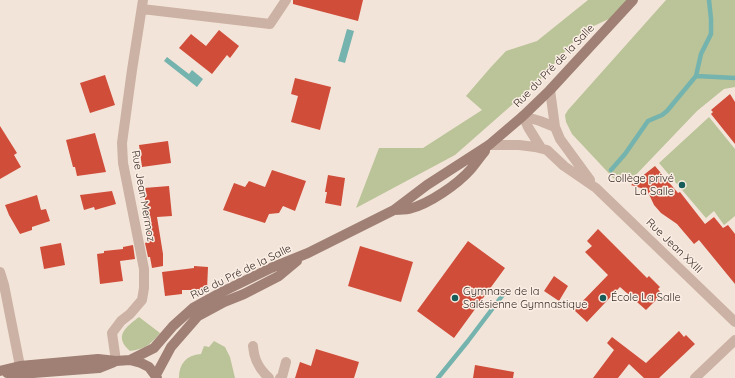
<!DOCTYPE html>
<html>
<head>
<meta charset="utf-8">
<style>
	body { margin:0 }
	canvas { display:block; background:#f3e4d9 }
</style>
</head>
<body>
<canvas width="735" height="378"></canvas>
<script>
const ctx = document.querySelector('canvas').getContext('2d');
ctx.lineJoin = 'round';
function fillPath(path, color) { ctx.fillStyle = color; ctx.fill(path, 'evenodd'); }
function strokePath(path, color, width, dash) { ctx.strokeStyle = color; ctx.lineWidth = width; ctx.lineCap = dash ? 'butt' : 'round'; ctx.setLineDash(dash || []); ctx.stroke(path); }
function label(font, color, halo, rows, align = 'center') {
  ctx.font = font + ' Quicksand,sans-serif'; ctx.lineWidth = 3; ctx.setLineDash([]); ctx.textBaseline = 'middle'; ctx.strokeStyle = halo; ctx.fillStyle = color; for (const [text, x, y, turn = 0] of rows) {
    ctx.save(); ctx.translate(x, y); ctx.rotate((+turn || 0) * Math.PI / 180); ctx.textAlign = isNaN(turn) ? turn : align; if (halo) ctx.strokeText(text, 0, 0); ctx.fillText(text, 0, 0); ctx.restore();
  }
}
const green = new Path2D(`
	M588,0H628L611,18L583,31L538,82L455,155L356,208L379,148H423L482,110L466,96L491,67L506,51L537,41Z
	M666,0H735V87L724,89L697,111L631,180L616,181L572,134L566,122L565,115L568,110Z
	M709,117L735,149V216L724,225L714,211L706,218L659,163Z
	M139,317L160,333C150,345 145,349 130,351C113,336 126,327 139,317Z
	M214,341L225,347L230,357L235,378H179C179,364 186,355 201,354L204,346L209,347Z`);
const water = new Path2D(`
	M347,29L354,31L345,63L338,61Z
	M167,57L189,74L192,70L203,79L197,87L164,61Z`);
const stream = new Path2D(`
	M696,76L735,78
	M611,170L625,154L648,121L662,115L667,111L696,76L701,54L711,34V19L709,0
	M438,378L468,341L502,296`);
const building = new Path2D(`
	M293,0H363L358,21L293,4Z
	M219,30L239,46L230,58L227,55L212,74L179,48L191,34L206,46Z
	M105,75L115,105L90,113L80,83Z
	M295,78L331,87L320,130L291,122L298,96L291,94Z
	M730,94L735,102V144L711,114L713,112L711,110Z
	M0,126L17,153L14,155L21,167L0,179Z
	M95,133L106,172L77,176L75,167H73L66,140Z
	M168,141L171,163L142,167L139,145Z
	M655,166L678,193L680,192L705,224L714,217L723,228L728,225L735,234V284L699,240L694,244L677,224L661,213L654,205L647,190L631,185Z
	M272,170L306,181L295,211L283,206L279,213L269,214L265,223L223,210L234,183L245,187L249,181L265,187Z
	M328,175L345,178L341,206L325,203L327,192H325Z
	M169,186L172,216L157,217L163,254V266L152,268L150,257H148L145,243L148,242L147,234L148,233L144,188Z
	M112,191L116,204L95,210L94,207L84,210L80,195Z
	M37,195L41,210L46,209L50,221L32,227V230L20,234L9,215L5,205Z
	M598,229L647,278L649,276L660,287L658,289L662,294L646,310L620,287L587,322L574,310L608,275L585,252L592,246L587,241Z
	M468,241L505,268L454,338L417,311Z
	M61,243L65,265L44,269L40,247Z
	M133,245L135,259L120,261L123,281L100,284L97,254L104,253V251L123,249V247Z
	M360,246L413,262L401,302L348,286Z
	M194,266L208,267L207,290H182V294L165,296L162,272L194,268Z
	M554,276L568,286L559,301L544,291Z
	M679,331L684,337L686,335L695,344L659,378H644L629,364L618,378H593L614,350L607,343L612,337L646,363Z
	M316,349L359,362L354,378H295L300,362L311,366Z
	M475,365L514,372L513,378H473Z`);
const minor = new Path2D(`
	M142,9L270,24L286,0
	M550,90L555,127L560,139L590,180
	M523,116L528,127L541,148
	M523,116L540,121L555,127
	M489,145H519L535,147L547,150L564,166L596,188L735,322
	M0,272L4,285L20,366
	M253,346C254,360 259,369 269,378
	M116,361L112,333L121,321L130,314L142,300L144,288V269L123,163L122,143L132,70L143,0
	M280,378L282,377L286,362
	M695,378L735,340`);
const secondary = new Path2D(`
	M394,210C399,210 405,210 409,209C429,204 458,184 471,169C476,163 480,157 485,151
	M130,360L154,348L173,326L193,308L222,292L271,268L308,253L394,210L427,185L489,145L523,116L550,90L633,0
	M0,371L20,366L98,359L116,361L130,360L141,363L149,367L157,378
	M7,373L20,374L99,368L114,362
	M156,375L171,347L198,316L224,302L244,294L279,276L297,261`);
const markers = [
	[682,185,4,"#185c59"],
	[455,298,4,"#185c59"],
	[603,298,4,"#185c59"]
];
const streetNames = [
	["Rue du Pré de la Salle",554,66,-46],
	["Rue Jean Mermoz",143,196,80],
	["Rue Jean XXIII",674,246,44],
	["Rue du Pré de la Salle",241,272,-26]
];
const poiNames = [
	["Collège privé",674,179,"right"],
	["La Salle",674,192,"right"],
	["Gymnase de la",463,292],
	["Salésienne Gymnastique",463,305],
	["École La Salle",611,298]
];
fillPath(green, '#bac498');
fillPath(water, '#75b3ae');
strokePath(stream, '#75b3ae', 4.5);
fillPath(building, '#d04d3a');
strokePath(minor, '#ccb2a4', 10);
strokePath(secondary, '#a08075', 10);
for (const [x, y, r, color] of markers) { const dot = new Path2D(); dot.arc(x, y, r, 0, 2 * Math.PI); ctx.fillStyle = color; ctx.fill(dot); strokePath(dot, '#fbefe5', 1.5); }
label('11px', '#372a26', '#fbefe5', streetNames);
label('11px', '#372a26', '#fbefe5', poiNames, 'left');
</script>
</body>
</html>
